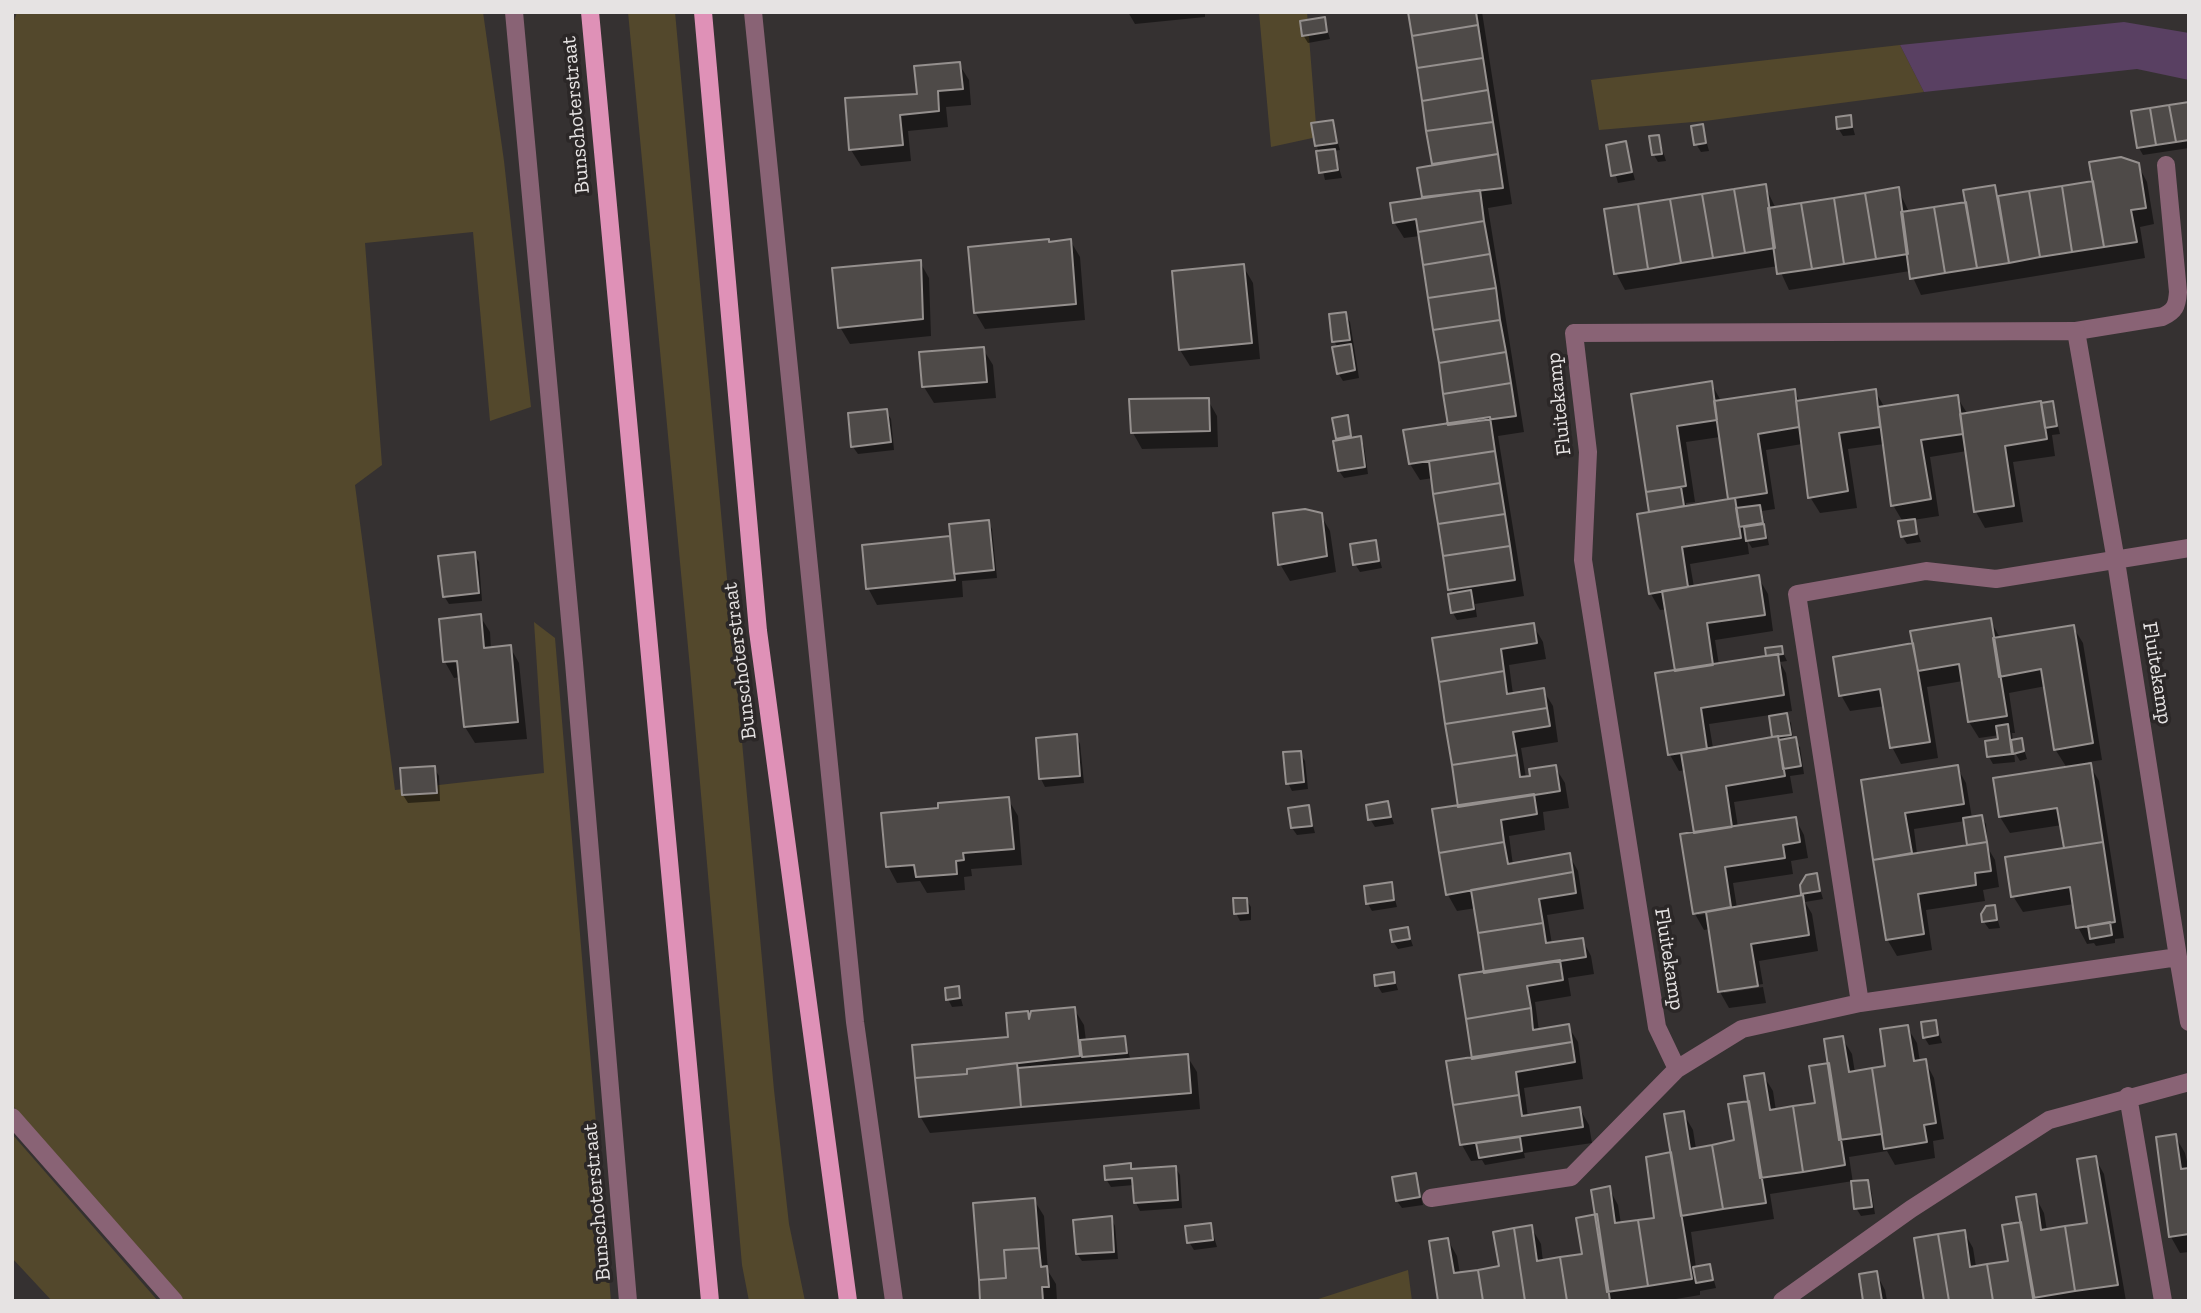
<!DOCTYPE html>
<html>
<head>
<meta charset="utf-8">
<style>
	body { margin:0 }
	#map { position:relative; width:2201px; height:1313px; overflow:hidden; background:#353131; font-family:"Zilla Slab",serif }
	canvas { display:block }
	.frame { position:absolute; inset:0; border:14px solid #e6e3e3; pointer-events:none }
</style>
</head>
<body>
<div id="map">
<canvas width="2201" height="1313"></canvas>
<div class="frame"></div>
</div>
<script>
const ctx = document.querySelector('canvas').getContext('2d');
ctx.lineJoin = 'round';
function fillPath(path, color) { ctx.fillStyle = color; ctx.fill(path, 'evenodd'); }
function strokePath(path, color, width, dash) { ctx.strokeStyle = color; ctx.lineWidth = width; ctx.lineCap = dash ? 'butt' : 'round'; ctx.setLineDash(dash || []); ctx.stroke(path); }
function label(font, color, halo, rows, align = 'center') {
  ctx.font = font + ' "Zilla Slab",serif'; ctx.lineWidth = 7; ctx.setLineDash([]); ctx.textBaseline = 'middle'; ctx.strokeStyle = halo; ctx.fillStyle = color; for (const [text, x, y, turn = 0] of rows) {
    ctx.save(); ctx.translate(x, y); ctx.rotate((+turn || 0) * Math.PI / 180); ctx.textAlign = isNaN(turn) ? turn : align; if (halo) ctx.strokeText(text, 0, 0); ctx.fillText(text, 0, 0); ctx.restore();
  }
}
const green = new Path2D(`
	M17,12H483L504,161L531,407L490,421L473,232L365,243L382,465L355,485L395,790L544,773L534,622L555,638L611,1301H184L12,1105V27Z
	M628,12H675L774,1090L789,1224L805,1301H749L742,1265L690,668Z
	M1259,12H1307L1317,137L1271,147Z
	M1900,45L1924,92L1705,121L1599,130L1591,80Z
	M12,1134L158,1301H52L12,1258Z
	M1408,1270L1412,1301H1312Z`);
const water = new Path2D(`
	M2124,22L2189,33V80L2137,69L1924,92L1900,45Z`);
const shadow = new Path2D(`
	M1128,12H1205V17L1135,24Z
	M1410,12H1482L1512,204L1488,208L1524,432L1498,436L1524,596L1475,604L1477,617L1457,620L1453,613V595L1433,478L1420,480L1410,464L1450,425L1420,236L1404,238L1394,222L1424,198L1419,169L1434,167Z
	M1324,19L1330,39L1308,43L1303,35Z
	M959,64L969,80L971,105L946,107L948,127L908,131L911,161L861,166L851,150Z
	M2189,105V148L2143,155L2139,148Z
	M1850,117L1855,135L1843,136L1838,128Z
	M1332,122L1340,150L1334,151L1342,178L1325,180L1317,146Z
	M1702,126L1709,151L1701,152L1696,144Z
	M1658,136L1666,161L1658,162L1654,155Z
	M1625,143L1635,180L1618,183L1608,147Z
	M2138,165L2147,182L2154,224L2140,227L2145,258L1921,295L1910,271L1789,290L1778,266L1625,290L1616,273L1765,186L1776,209L1898,189L1909,212L1967,203L1994,187L2000,198L2094,183Z
	M1070,240L1080,257L1085,320L985,329L975,312Z
	M920,262L929,278L931,336L850,344L840,327Z
	M1243,266L1253,283L1260,359L1190,366L1180,350Z
	M1345,314L1350,322L1359,378L1343,381L1338,373V348L1334,341Z
	M983,349L993,365L996,398L934,403L924,387Z
	M1711,383L1721,401L1794,390L1800,402L1875,391L1885,408L1957,397L1967,413L2052,403L2060,434L2052,435L2055,456L2013,462L2023,522L1985,528L1976,512L1967,451L1930,457L1939,516L1913,520L1921,542L1907,544L1902,536L1903,522L1893,505L1884,444L1848,449L1857,508L1820,513L1810,497L1802,444L1766,450L1775,509L1762,511L1769,545L1752,548L1747,540L1749,554L1690,564L1694,587L1758,577L1768,594L1773,631L1715,640L1719,665L1768,658L1781,648L1787,661L1780,662L1786,673L1792,711L1785,712L1791,723L1793,740L1800,747L1804,774L1790,776L1793,793L1734,802L1738,827L1795,818L1804,835L1808,858L1791,861L1793,874L1733,883L1737,908L1805,897L1803,894L1816,875L1823,899L1805,902L1812,914L1818,951L1759,961L1763,984L1724,990V993L1763,987L1766,1003L1729,1008L1720,992L1710,929L1704,930L1695,914L1696,833L1686,770L1679,771L1670,755L1657,675L1677,671L1667,609L1660,610L1651,594V512L1633,396ZM1720,437L1730,501L1686,508V503L1695,502L1686,442ZM1770,715L1774,739L1713,748L1709,724ZM1714,909L1715,913L1698,915V912Z
	M1208,400L1217,416L1218,447L1142,449L1133,433Z
	M886,411L891,419L894,450L858,454L853,447Z
	M1347,417L1353,439L1360,438L1364,446L1368,474L1344,478L1339,471L1334,419Z
	M1320,514L1330,531L1336,572L1290,581L1280,564Z
	M988,522L992,529L997,578L962,581L963,597L877,605L868,588L949,538L953,544Z
	M1375,542L1382,568L1360,572L1355,564Z
	M474,554L479,562L482,601L449,604L444,596Z
	M480,616L490,632L491,649L510,647L519,663L527,739L475,743L465,727L461,677L454,678L445,662Z
	M1990,620L2000,638L2073,627L2083,643L2102,760L2088,762L2099,781L2124,938L2115,939V943L2096,946L2094,943L2087,944L2078,927L2074,904L2023,912L2013,896L2066,849L2062,825L2010,833L2000,817L2067,768L2055,749L2046,686L2009,693L2015,733H2012L2013,741L2021,740L2027,759L2020,761L2014,751L2015,762L1993,764L1989,757L2000,740V735L1979,738L1969,722L1963,681L1927,687L1938,758L1901,764L1892,747L1885,706L1850,711L1841,695L1914,645Z
	M1533,625L1543,642L1546,659L1509,665L1513,694L1543,690L1553,706L1558,742L1521,748L1526,778L1555,767L1565,783L1569,808L1543,812L1545,830L1509,836L1513,865L1569,855L1578,871L1584,909L1547,915L1552,944L1582,939L1591,956L1594,974L1568,978L1571,996L1535,1002L1539,1031L1568,1026L1578,1042L1583,1079L1524,1088L1528,1117L1580,1109L1589,1125L1592,1143L1524,1153L1525,1158L1485,1165L1482,1160L1471,1161L1462,1145L1486,972L1476,908L1457,911L1448,895L1460,806L1434,639Z
	M1076,736L1080,744L1084,783L1045,787L1041,779L1037,739Z
	M1300,753L1305,761L1308,789L1292,791L1288,783Z
	M1957,767L1966,783L1972,818L1981,817L1986,824L1988,848L1995,860L1999,887L1983,890L1985,901L1926,910L1932,950L1897,956L1887,939L1863,782ZM1965,821L1969,846L1917,854L1914,829Z
	M434,768L439,776L440,801L408,803L403,795Z
	M1008,799L1018,816L1022,865L971,869L972,876L964,877L965,890L927,893L920,881L897,883L888,866L940,809Z
	M1387,803L1394,824L1375,827L1370,819Z
	M1308,807L1315,833L1297,835L1292,828Z
	M1391,884L1397,907L1372,911L1368,904Z
	M1246,899L1251,907V920L1240,921L1236,913Z
	M1994,907L2000,928L1989,929L1984,922Z
	M1407,929L1413,946L1398,949L1393,941Z
	M1393,974L1398,990L1382,993L1377,985Z
	M958,988L963,1006L952,1007L948,999Z
	M1074,1009L1084,1025L1086,1041L1124,1038L1131,1061L1187,1056L1197,1072L1200,1109L930,1133L920,1116L1010,1039L1027,1013L1031,1019Z
	M1935,1022L1942,1043L1929,1045L1924,1037Z
	M1907,1027L1917,1043L1920,1062L1925,1061L1934,1078L1944,1139L1933,1141L1935,1158L1895,1165L1887,1151L1849,1157L1853,1183L1867,1181L1871,1189L1875,1214L1861,1216L1856,1208L1853,1181L1770,1194L1774,1219L1691,1232L1696,1268L1710,1266L1716,1288L1700,1291V1295L1664,1301H1440L1448,1240L1457,1256L1460,1274L1501,1268L1531,1227L1541,1244L1543,1262L1584,1255L1609,1188L1618,1205L1621,1224L1656,1219L1683,1113L1693,1130L1696,1149L1736,1142L1763,1075L1773,1091L1776,1111L1817,1104L1842,1038L1852,1054L1855,1073L1887,1067Z
	M2175,1136L2185,1153L2189,1170V1252L2180,1253L2171,1237Z
	M2095,1158L2104,1174L2126,1301H1926L1964,1232L1973,1248L1976,1267L2010,1263L2035,1196L2044,1213L2047,1231L2089,1224Z
	M1130,1165L1133,1171L1175,1167L1180,1175L1182,1208L1140,1211L1136,1203L1134,1185L1111,1187L1106,1179Z
	M1415,1175L1423,1205L1402,1208L1397,1201Z
	M1034,1200L1044,1216L1048,1271L1056,1284L1057,1301H982Z
	M1111,1218L1115,1226L1118,1259L1082,1261L1077,1254Z
	M1210,1224L1217,1247L1194,1250L1189,1242Z
	M1876,1273L1885,1290L1887,1301H1864Z`);
const building = new Path2D(`
	M1408,12H1476L1478,25L1412,36Z
	M1325,17L1327,32L1302,36L1300,21Z
	M1478,25L1483,58L1417,68L1412,36Z
	M1483,58L1488,90L1422,101L1417,68Z
	M960,62L963,89L938,91L939,111L900,115L903,145L849,150L845,98L917,94L914,66Z
	M1488,90L1493,122L1426,131L1422,101Z
	M2189,102V140L2176,142L2169,105Z
	M2169,105L2176,142L2156,145L2150,108Z
	M2150,108L2156,145L2137,148L2131,111Z
	M1851,115L1852,127L1837,129L1836,117Z
	M1333,120L1337,143L1315,146L1311,123Z
	M1493,122L1498,154L1432,164L1426,131Z
	M1703,124L1706,143L1694,145L1691,126Z
	M1659,135L1662,154L1652,155L1649,136Z
	M1626,141L1632,172L1611,176L1606,145Z
	M1335,149L1338,170L1319,173L1316,151Z
	M1498,154L1503,188L1422,197L1417,168Z
	M2121,157L2139,163L2146,208L2131,210L2137,242L2104,247L2089,162Z
	M2093,181L2104,247L2072,252L2062,186Z
	M1766,184L1775,248L1745,253L1734,189Z
	M1995,185L2009,263L1977,268L1963,190Z
	M2062,186L2072,252L2040,257L2029,191Z
	M1899,187L1908,254L1876,259L1865,193Z
	M1734,189L1745,253L1713,258L1702,194Z
	M1480,190L1484,221L1418,232L1416,219L1393,223L1390,203Z
	M2029,191L2040,257L2009,263L1998,196Z
	M1865,193L1876,259L1844,264L1834,198Z
	M1702,194L1713,258L1681,263L1670,199Z
	M1834,198L1844,264L1812,269L1801,203Z
	M1670,199L1681,263L1648,269L1638,204Z
	M1966,202L1977,268L1945,273L1934,207Z
	M1801,203L1812,269L1777,274L1768,208Z
	M1638,204L1648,269L1614,274L1604,209Z
	M1934,207L1945,273L1910,279L1901,212Z
	M1484,221L1490,254L1423,265L1418,232Z
	M1049,239V242L1071,239L1076,304L974,313L968,247Z
	M1490,254L1496,288L1428,298L1423,265Z
	M921,260L923,319L838,328L832,268Z
	M1244,264L1252,343L1179,350L1172,271Z
	M1496,288L1500,320L1433,330L1428,298Z
	M1346,312L1350,340L1332,342L1329,314Z
	M1500,320L1506,352L1439,363L1433,330Z
	M1351,344L1355,370L1337,374L1332,347Z
	M984,347L987,382L922,387L919,352Z
	M1506,352L1511,383L1443,394L1439,363Z
	M1712,381L1717,420L1677,426L1686,486L1646,492L1631,394Z
	M1511,383L1516,416L1448,425L1443,394Z
	M1795,389L1799,427L1758,434L1767,493L1728,499L1714,401Z
	M1876,389L1880,427L1839,433L1848,491L1808,498L1796,401Z
	M1958,395L1963,434L1921,440L1931,499L1891,506L1878,407Z
	M1209,398L1210,431L1131,433L1129,399Z
	M2041,401L2047,439L2005,446L2014,506L1974,512L1960,414Z
	M2053,401L2057,426L2045,428L2041,403Z
	M887,409L891,442L851,447L848,413Z
	M1348,415L1351,436L1336,439L1332,418Z
	M1490,417L1495,451L1409,464L1403,430Z
	M1361,436L1365,467L1338,471L1333,441Z
	M1495,451L1500,483L1433,494L1429,461Z
	M1500,483L1505,514L1438,524L1433,494Z
	M1681,487L1684,506L1649,512L1646,492Z
	M1735,498L1741,538L1682,547L1688,587L1649,594L1637,514Z
	M1760,505L1763,523L1739,527L1736,508Z
	M1305,509L1322,513L1327,556L1278,565L1273,513Z
	M1505,514L1510,546L1443,556L1438,524Z
	M1915,519L1917,534L1901,537L1898,521Z
	M989,520L994,570L954,574L949,524Z
	M1764,524L1766,538L1746,541L1744,527Z
	M950,536L955,580L866,589L862,545Z
	M1376,540L1379,561L1353,565L1350,544Z
	M1510,546L1515,580L1448,590L1443,556Z
	M475,552L479,593L443,597L438,556Z
	M1759,575L1765,615L1707,623L1713,665L1675,671L1662,591Z
	M1471,590L1474,609L1451,613L1448,594Z
	M481,614L484,648L511,645L518,722L464,727L457,661L443,662L439,619Z
	M1991,618L2007,716L1968,722L1959,664L1918,671L1910,631Z
	M1534,623L1537,643L1501,649L1504,671L1439,682L1432,638Z
	M2074,625L2093,743L2054,750L2041,669L1999,677L1993,638Z
	M1913,643L1930,742L1890,748L1880,689L1839,696L1833,657Z
	M1782,646L1783,654L1766,656L1765,648Z
	M1778,654L1784,695L1701,708L1707,749L1668,755L1655,673Z
	M1504,671L1507,694L1544,688L1547,708L1445,724L1439,682Z
	M1547,708L1550,726L1513,732L1517,755L1452,765L1445,724Z
	M1787,713L1791,735L1772,737L1769,716Z
	M2008,724L2012,754L1987,757L1985,741L1998,739L1996,726Z
	M1077,734L1080,776L1039,779L1036,738Z
	M1778,736L1785,776L1726,786L1732,827L1694,833L1681,753Z
	M1796,737L1801,766L1783,769L1779,740Z
	M2022,738L2024,751L2013,754L2011,740Z
	M1301,751L1304,782L1286,784L1283,752Z
	M1517,755L1520,777L1530,776L1529,769L1556,765L1560,791L1458,807L1452,765Z
	M2091,763L2103,842L2064,848L2057,808L1999,817L1993,778Z
	M1958,765L1964,804L1905,813L1912,853L1873,860L1861,780Z
	M435,766L437,793L402,795L400,768Z
	M1534,794L1537,814L1501,820L1504,842L1439,853L1432,809Z
	M1009,797L1014,849L963,853L964,860L956,861L957,874L916,877L914,865L886,867L881,813L938,808V803Z
	M1388,801L1391,817L1368,820L1366,805Z
	M1309,805L1312,826L1291,828L1288,808Z
	M1982,815L1987,842L1967,845L1963,818Z
	M1796,817L1800,842L1783,845L1785,858L1725,867L1731,907L1693,914L1680,834Z
	M1504,842L1508,864L1570,853L1573,872L1446,895L1439,853Z
	M1987,842L1991,871L1975,873L1976,885L1918,894L1924,934L1886,940L1873,860Z
	M2103,842L2115,922L2076,928L2070,887L2011,897L2005,857Z
	M1573,872L1576,893L1539,899L1543,923L1478,933L1471,890Z
	M1817,873L1820,891L1801,894L1800,885L1806,875Z
	M1392,882L1394,900L1366,904L1364,886Z
	M1803,895L1809,935L1751,944L1758,986L1718,992L1706,912Z
	M1233,898H1247L1248,913L1234,914Z
	M1995,905L1997,920L1982,922L1981,914L1986,906Z
	M2110,922L2112,935L2090,939L2088,926Z
	M1543,923L1546,943L1583,938L1586,957L1484,973L1478,933Z
	M1408,927L1410,939L1392,942L1390,930Z
	M1560,960L1563,980L1527,986L1531,1008L1466,1019L1459,975Z
	M1394,972L1395,983L1375,986L1374,975Z
	M959,986L960,998L946,1000L945,988Z
	M1075,1007L1080,1056L967,1069V1074L915,1078L912,1045L1008,1037L1006,1013L1028,1011L1029,1019L1031,1011Z
	M1531,1008L1533,1030L1569,1024L1572,1042L1472,1059L1466,1019Z
	M1936,1020L1938,1035L1923,1038L1921,1022Z
	M1908,1025L1914,1061L1926,1059L1936,1123L1924,1125L1927,1142L1884,1149L1872,1068L1885,1066L1880,1029Z
	M1125,1036L1127,1053L1082,1057L1080,1040Z
	M1843,1036L1849,1072L1872,1068L1882,1134L1839,1140L1824,1039Z
	M1572,1042L1575,1062L1516,1072L1519,1095L1453,1105L1446,1061Z
	M1188,1054L1191,1093L1021,1107L1018,1068Z
	M1017,1063L1021,1107L919,1117L915,1078L967,1074V1069Z
	M1829,1063L1845,1165L1803,1172L1793,1106L1815,1103L1809,1066Z
	M1764,1073L1770,1110L1793,1106L1803,1172L1760,1178L1744,1076Z
	M1519,1095L1522,1116L1580,1107L1583,1127L1460,1145L1453,1105Z
	M1749,1101L1766,1203L1723,1209L1712,1145L1734,1140L1728,1104Z
	M1684,1111L1690,1149L1712,1145L1723,1209L1681,1216L1664,1114Z
	M2176,1134L2181,1169L2189,1168V1234L2169,1237L2156,1137Z
	M1520,1137L1522,1151L1479,1158L1476,1143Z
	M1671,1152L1692,1279L1648,1286L1638,1220L1654,1218L1646,1157Z
	M2096,1156L2118,1285L2075,1291L2065,1226L2087,1223L2077,1159Z
	M1131,1163V1169L1176,1166L1178,1200L1134,1203L1132,1178L1105,1180L1104,1166Z
	M1416,1173L1420,1197L1396,1201L1392,1177Z
	M1868,1180L1872,1207L1854,1209L1851,1181Z
	M1610,1186L1615,1223L1638,1220L1648,1286L1607,1292L1591,1190Z
	M2036,1194L2041,1230L2065,1226L2075,1291L2033,1298L2016,1197Z
	M1035,1198L1039,1248L1004,1250L1006,1278L979,1280L973,1203Z
	M1597,1214L1610,1301H1567L1560,1257L1582,1254L1576,1218Z
	M1112,1216L1114,1252L1076,1254L1073,1220Z
	M2021,1222L2035,1301H1993L1987,1264L2008,1261L2002,1225Z
	M1211,1223L1213,1240L1187,1243L1185,1226Z
	M1532,1225L1537,1261L1560,1257L1567,1301H1525L1514,1228Z
	M1514,1228L1525,1301H1483L1478,1270L1499,1266L1493,1232Z
	M1965,1230L1970,1267L1987,1264L1993,1301H1949L1938,1234Z
	M1938,1234L1949,1301H1924L1914,1238Z
	M1448,1238L1454,1273L1478,1270L1483,1301H1438L1429,1241Z
	M1039,1248L1041,1267L1047,1266L1049,1287H1042L1043,1301H980L979,1280L1006,1278L1004,1250Z
	M1710,1264L1713,1280L1696,1283L1693,1267Z
	M1877,1271L1882,1301H1863L1859,1274Z`);
const lane = new Path2D(`
	M2076,331L2162,317C2175,311 2177,306 2178,292L2166,165
	M12,1117L174,1301`);
const street = new Path2D(`
	M514,12L574,663L628,1301
	M753,12L855,1022L894,1301
	M2076,331L2116,561L2178,957L1860,1003L1742,1029L1677,1069L1657,1027L1583,560L1588,452L1574,333Z
	M2178,957L2189,1022
	M1860,1003L1797,594L1926,571L1996,579L2189,548
	M2128,1096L2163,1301
	M1431,1198L1571,1177L1677,1069
	M1782,1301L1911,1209L2049,1120L2189,1082`);
const primary = new Path2D(`
	M590,12L710,1301
	M703,12L758,631L848,1301`);
const streetNames = [
	["Bunschoterstraat",576,115,-95],
	["Fluitekamp",1559,404,-96],
	["Bunschoterstraat",740,661,-97],
	["Fluitekamp",2157,673,81],
	["Fluitekamp",1669,959,81],
	["Bunschoterstraat",597,1202,-95]
];
fillPath(green, '#53482c');
fillPath(water, '#594062');
fillPath(shadow, '#0007');
fillPath(building, '#4e4a48');
strokePath(building, '#95908e', 2);
strokePath(lane, '#896375', 18);
strokePath(street, '#896375', 18);
strokePath(primary, '#df91b7', 18);
label('21px', '#e6e3e3', '#2b2727', streetNames);
</script>
</body>
</html>
